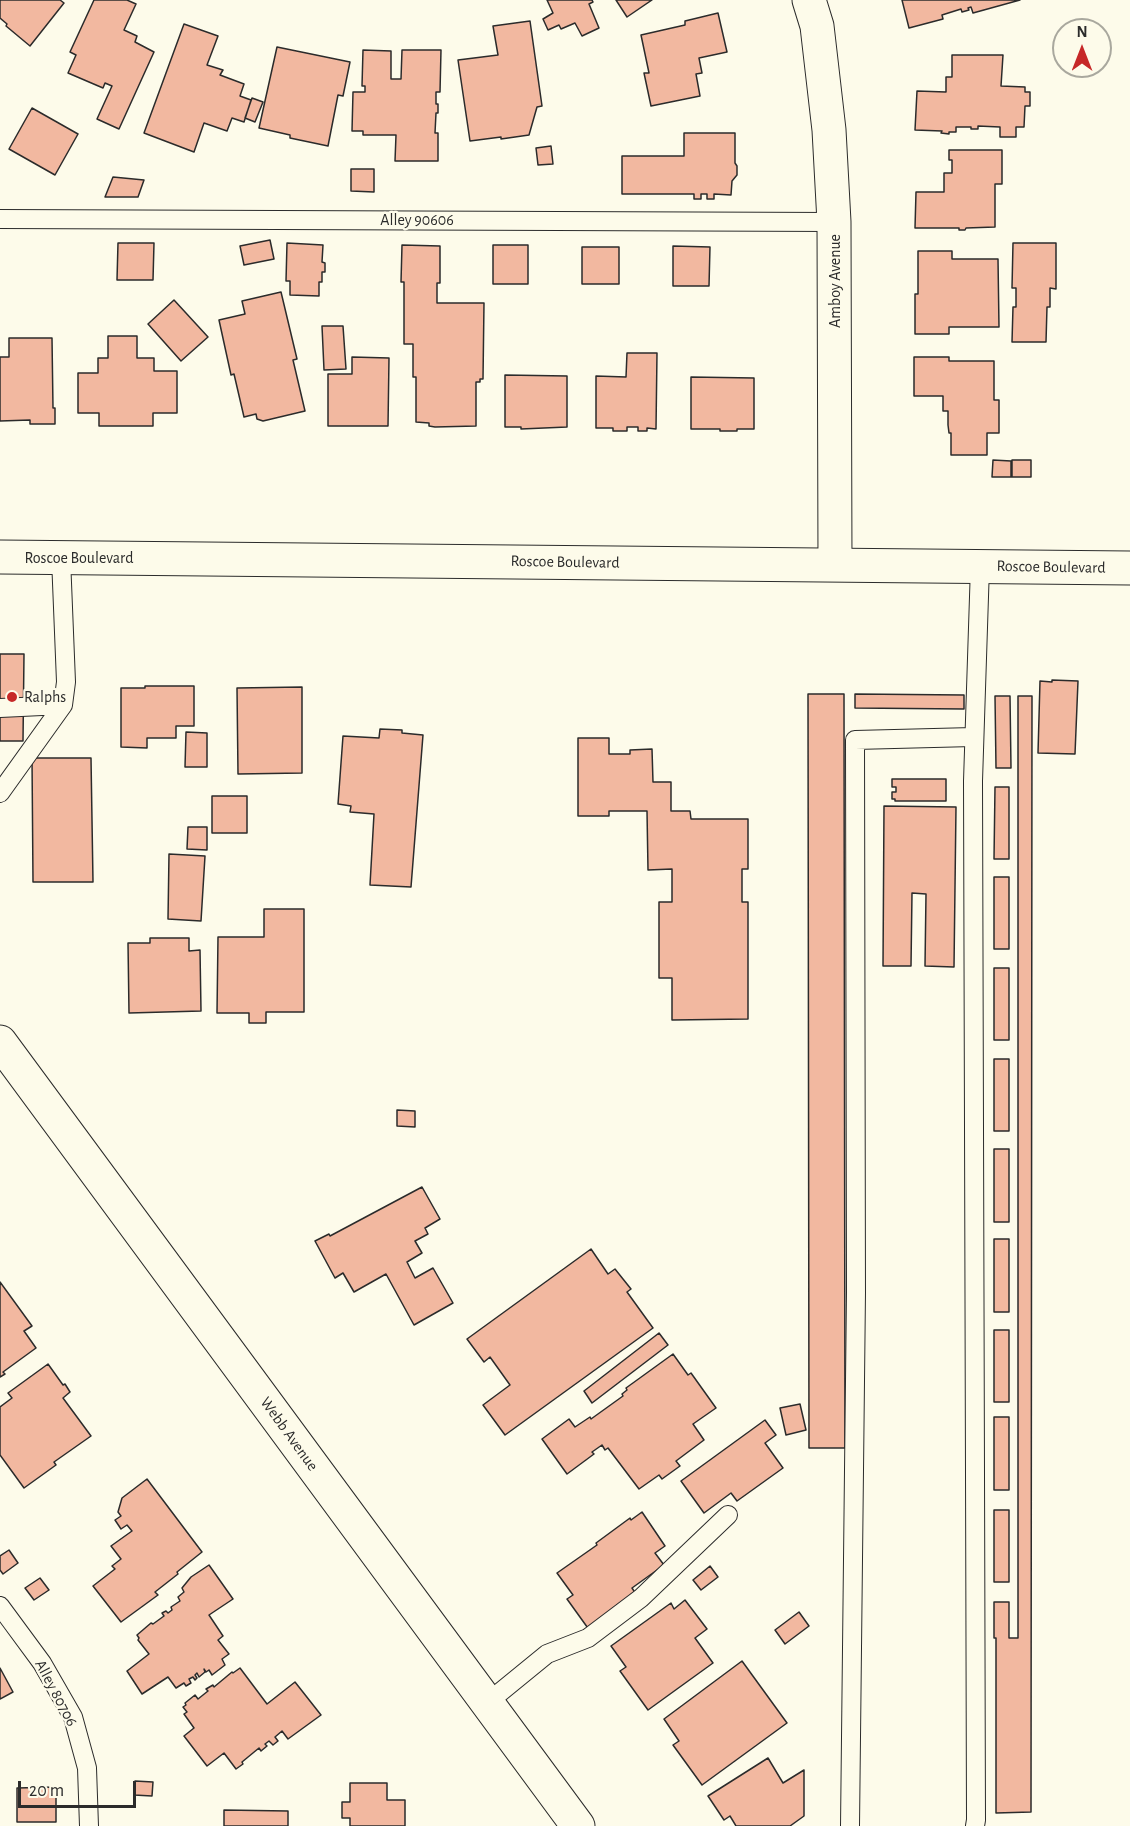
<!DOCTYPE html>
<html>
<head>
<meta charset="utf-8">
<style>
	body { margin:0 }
	#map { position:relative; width:1130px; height:1826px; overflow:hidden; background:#fdfbea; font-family:"Alegreya Sans",sans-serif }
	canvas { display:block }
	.north { position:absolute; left:1052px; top:18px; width:60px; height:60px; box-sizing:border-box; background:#fdfbea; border:2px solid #a9a89e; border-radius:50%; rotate:0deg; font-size:16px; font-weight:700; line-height:24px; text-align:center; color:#2b2b2b }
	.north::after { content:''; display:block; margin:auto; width:21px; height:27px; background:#c62828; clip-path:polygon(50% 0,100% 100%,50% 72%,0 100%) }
	.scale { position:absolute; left:18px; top:1781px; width:118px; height:27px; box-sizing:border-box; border:3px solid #2b2b2b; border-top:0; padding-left:8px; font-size:18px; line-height:21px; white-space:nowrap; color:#2b2b2b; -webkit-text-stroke:4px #fdfbea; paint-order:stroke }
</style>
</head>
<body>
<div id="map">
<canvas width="1130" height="1826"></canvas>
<div class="north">N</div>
<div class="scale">20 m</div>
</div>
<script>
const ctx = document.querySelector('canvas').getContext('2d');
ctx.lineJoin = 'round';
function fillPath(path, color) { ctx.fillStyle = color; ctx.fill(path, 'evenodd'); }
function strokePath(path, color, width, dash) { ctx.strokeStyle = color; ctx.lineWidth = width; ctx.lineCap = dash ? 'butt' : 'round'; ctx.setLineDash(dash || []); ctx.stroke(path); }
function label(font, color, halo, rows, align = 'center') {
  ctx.font = font + ' "Alegreya Sans",sans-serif'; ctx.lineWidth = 4.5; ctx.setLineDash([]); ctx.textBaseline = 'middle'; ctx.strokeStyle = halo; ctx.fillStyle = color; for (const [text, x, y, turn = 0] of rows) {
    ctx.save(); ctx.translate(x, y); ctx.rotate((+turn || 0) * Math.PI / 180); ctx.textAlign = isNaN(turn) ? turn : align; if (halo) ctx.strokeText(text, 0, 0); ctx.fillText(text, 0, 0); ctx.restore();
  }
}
const building = new Path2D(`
	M0,0H60L64,3L30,46L6,26L7,24L0,18Z
	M94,0H127L136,4L124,30L137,36L135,42L154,52L119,129L97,119L112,86L105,83L103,88L68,73L76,55L70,52Z
	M547,0H592L593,2L589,4L599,28L582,36L575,23L561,29L559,25L548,30L543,19L553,13Z
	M616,0H652L627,17Z
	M902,0H1020L973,13L971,7L968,8L969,10L962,12L961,9L942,15L943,19L909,28Z
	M718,13L727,52L699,58L702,73L696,74L700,96L651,106L644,73H649L641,35L685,25V21Z
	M530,21L542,106L537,107L529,135L501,139V137L470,141L458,60L498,55L493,26Z
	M184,24L218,36L207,65L223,70L220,75L244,84L240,96L251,100L244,122L232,118L227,131L204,123L194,152L144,133Z
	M277,47L350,62L343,96L338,95L328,146L290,138V135L259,128Z
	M363,50L391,51V79H401L402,50H441L440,92H436V104H438V113H436L435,133H438V161H395L396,135H363V131H352L353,92H365V86H362Z
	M952,55H1003L1001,86L1025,87V92H1030V106H1025L1024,127H1016V137H1000V127L978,126V129H971V127H956V132H949V134L941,133L942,131L915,130L917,91L946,92V77H952Z
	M252,98L263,102L255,122L245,118Z
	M32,108L78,134L55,175L9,149Z
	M684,133H735V163L737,166V175L732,181L731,195L714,194V199H707V194H701V199H694V194H622V156H684Z
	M551,146L553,164L538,165L536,148Z
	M949,150H1002V184H995V227L966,228L965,230H959V228H915L916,192H944V173H952V160H949Z
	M351,169H374V192L351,191Z
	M113,177L144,180L138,197H105Z
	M270,240L274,259L244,265L240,246Z
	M118,243H154L153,280H117Z
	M287,243L323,245L322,262L325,263V272H322V282H319V296L290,295V281H286Z
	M1013,243H1056V289L1050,288V307H1047L1046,342H1012L1013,307H1016V288H1012Z
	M402,245L440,246V283H437V303H484L483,379H480V382H476V426L435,427L429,426V423L416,422V377H413V344H404V282H401Z
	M493,245H528V284H493Z
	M673,246L710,247L709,286H673Z
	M582,247H619V284H582Z
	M918,251H952V259H998L999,327H949V334H915V294H918Z
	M281,292L297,359L293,360L305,411L263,421L257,419L256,414L244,417L234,374L231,375L219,320L245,314L242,301Z
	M174,300L208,337L181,361L148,324Z
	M322,326H343L346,369L324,370Z
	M108,336H137V358H154V371H177V413H153V426H99V413H78V373H98V358H108Z
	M9,338H52L53,408H55V424H30V420L0,421V357H9Z
	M627,353H657L656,429L647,428V431H638V427H627V431H613V428H596V376L626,377Z
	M352,357L389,358L388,426H328V374H352Z
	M914,357H949V361H994V400H999V433H987V455H951V433H949L948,425V411H943V396H914Z
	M505,375L567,376V427L521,429V427H505Z
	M691,377L754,378V429H737V431H720V429H691Z
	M993,460L1011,461V477H992Z
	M1012,460H1031V477H1012Z
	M0,654H24L23,741H0Z
	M1052,680L1078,681L1075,754L1038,753L1040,681L1052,682Z
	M145,686H194V726H176V738H147V748L121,747V688H145Z
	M302,687V773L238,774L237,688Z
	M808,694H844L845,1448H809Z
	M855,694L964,695V709L855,708Z
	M995,696H1010L1011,768H996Z
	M1018,696H1032L1031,1812L996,1813V1638H994V1602H1009V1638H1018Z
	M380,729L402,730V733L423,735L411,887L370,885L374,814L350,812L351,806L338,804L343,736L379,738Z
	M186,732L207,733V767H185Z
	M578,738H609V754H630V750L652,749L653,782H671V811H690L691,819H748V869H742V902H748V1019L672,1020V978H659V902H672V869L648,870L647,811H609V816H578Z
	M32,758H91L93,882H33Z
	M892,779H946V801H895V799H892V792H896V787H892Z
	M995,787H1009V859H994Z
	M212,796H247V833H212Z
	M884,806L956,807L954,967L925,966L926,894L912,893L911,966H883Z
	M188,827H207V850L187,849Z
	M169,854L205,856L201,921L168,919Z
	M994,877H1009V949H994Z
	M264,909H304V1012H266V1023H249V1013H217L218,937H264Z
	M150,938H189V951L200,950L201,1011L129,1013L128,943H150Z
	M994,968H1009V1040H994Z
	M994,1059H1009V1131H994Z
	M397,1110L415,1111V1127L397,1126Z
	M994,1149H1009V1222H994Z
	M422,1187L440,1219L425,1228L428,1234L415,1241L422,1253L407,1262L415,1278L433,1268L453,1303L414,1325L386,1274L354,1292L343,1273L335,1278L315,1241L329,1234L330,1236Z
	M994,1239H1009V1312H994Z
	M591,1249L608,1274L615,1269L631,1289L627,1292L653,1328L505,1435L483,1405L510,1385L490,1357L484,1362L467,1339Z
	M0,1282L32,1326L24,1331L36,1348L3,1372L5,1374L0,1377Z
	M994,1330H1009V1402H994Z
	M659,1333L668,1345L592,1403L584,1391Z
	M673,1354L688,1375L691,1373L716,1408L693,1424L704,1440L676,1461L680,1466L662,1479L659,1475L639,1489L608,1448L605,1450L602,1445L592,1452L594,1454L567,1474L542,1439L569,1419L575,1427L590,1417L591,1419L623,1396L622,1394L627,1390L626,1388Z
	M48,1364L63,1385L65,1384L70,1392L63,1398L91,1436L54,1462L56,1465L24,1488L0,1455V1407L12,1398L8,1393Z
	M800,1404L806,1430L786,1435L780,1408Z
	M994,1417H1009V1490H994Z
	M765,1420L776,1435L765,1443L783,1468L737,1501L731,1493L704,1513L681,1481Z
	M147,1479L202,1552L177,1572L178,1574L155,1592L158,1595L121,1622L93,1586L115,1569L112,1566L121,1559L111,1546L132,1531L127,1525L121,1529L115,1520L121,1516L118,1512L122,1498Z
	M994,1510H1009V1582H994Z
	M642,1512L665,1546L655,1553L664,1565L632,1588L638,1597L590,1631L567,1599L573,1595L557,1573L597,1545L596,1543L630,1518L631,1520Z
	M9,1550L18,1563L3,1574L0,1570V1556Z
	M209,1565L233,1599L209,1615L223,1636L218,1640L229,1654L222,1659L225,1665L212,1675L209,1670L206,1672L204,1669L205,1672L199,1677L197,1673L195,1675L197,1678L195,1680L193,1677L189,1679L191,1683L186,1686L184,1683L176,1688L168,1677L142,1694L127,1671L149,1654L138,1640L139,1638L137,1635L151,1623L153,1624L164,1616L162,1613L166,1611L168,1613L172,1610L171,1607L180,1601L178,1597L184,1592L182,1588L191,1577Z
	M710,1566L718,1577L701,1590L693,1580Z
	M40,1578L49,1590L34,1600L25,1588Z
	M685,1600L707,1629L695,1638L713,1663L648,1710L620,1671L626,1667L611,1646L671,1603L674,1609Z
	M799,1612L809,1626L785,1644L775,1630Z
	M742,1661L787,1723L702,1785L673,1745L679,1741L664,1719Z
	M0,1668L13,1692L0,1699Z
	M240,1668L267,1704L295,1682L321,1715L288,1739L282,1731L275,1737L278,1741L273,1745L269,1741L265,1744L267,1746L261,1751L259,1748L242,1762L243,1764L236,1769L224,1753L207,1766L184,1736L194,1728L184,1714L187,1712L183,1707L186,1705L185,1703L195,1695L198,1699L208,1691L206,1689L213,1685L214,1687L232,1672L233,1673Z
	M768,1758L783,1783L804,1770V1816L790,1826H736L730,1816L724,1820L708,1796Z
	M135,1781L153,1782L152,1796L134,1795Z
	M350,1783H387V1800H405V1826H350V1818H342V1802H350Z
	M56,1787V1822H17V1788Z
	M224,1810L288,1811V1826H224Z`);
const lane = new Path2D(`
	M0,219L834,222
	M0,708L63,705
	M0,793L63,705L66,682L61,558
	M0,1606L42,1663L73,1717L87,1768L89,1826
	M487,1703L547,1654L588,1638L641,1598L728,1515
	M850,1826L856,1292L855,740L973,737
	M975,1826L976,1820L973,781L980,566`);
const street = new Path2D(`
	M809,0L817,26L829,130L834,222L835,564`);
const secondary = new Path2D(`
	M0,1042L578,1826`);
const primary = new Path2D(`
	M0,557L1130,568`);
const markers = [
	[12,697,6,"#c62828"]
];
const streetNames = [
	["Alley 90606",417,220],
	["Amboy Avenue",835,281,-90],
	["Roscoe Boulevard",79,558],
	["Roscoe Boulevard",565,562,1],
	["Roscoe Boulevard",1051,567,1],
	["Webb Avenue",289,1434,54],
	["Alley 80706",56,1693,62]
];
const poiNames = [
	["Ralphs",24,697]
];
fillPath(building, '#f2b8a0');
strokePath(building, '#2b2b2b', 1.5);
strokePath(lane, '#2b2b2b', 20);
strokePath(street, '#2b2b2b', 35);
strokePath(secondary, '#2b2b2b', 35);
strokePath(primary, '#2b2b2b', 35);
strokePath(lane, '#fdfbea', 18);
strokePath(street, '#fdfbea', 33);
strokePath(secondary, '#fdfbea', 33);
strokePath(primary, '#fdfbea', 33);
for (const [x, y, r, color] of markers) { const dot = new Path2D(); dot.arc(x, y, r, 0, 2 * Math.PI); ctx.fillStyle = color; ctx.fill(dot); strokePath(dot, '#fdfbea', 2); }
label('16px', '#2b2b2b', '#fdfbea', streetNames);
label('16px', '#2b2b2b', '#fdfbea', poiNames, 'left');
</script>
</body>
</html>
